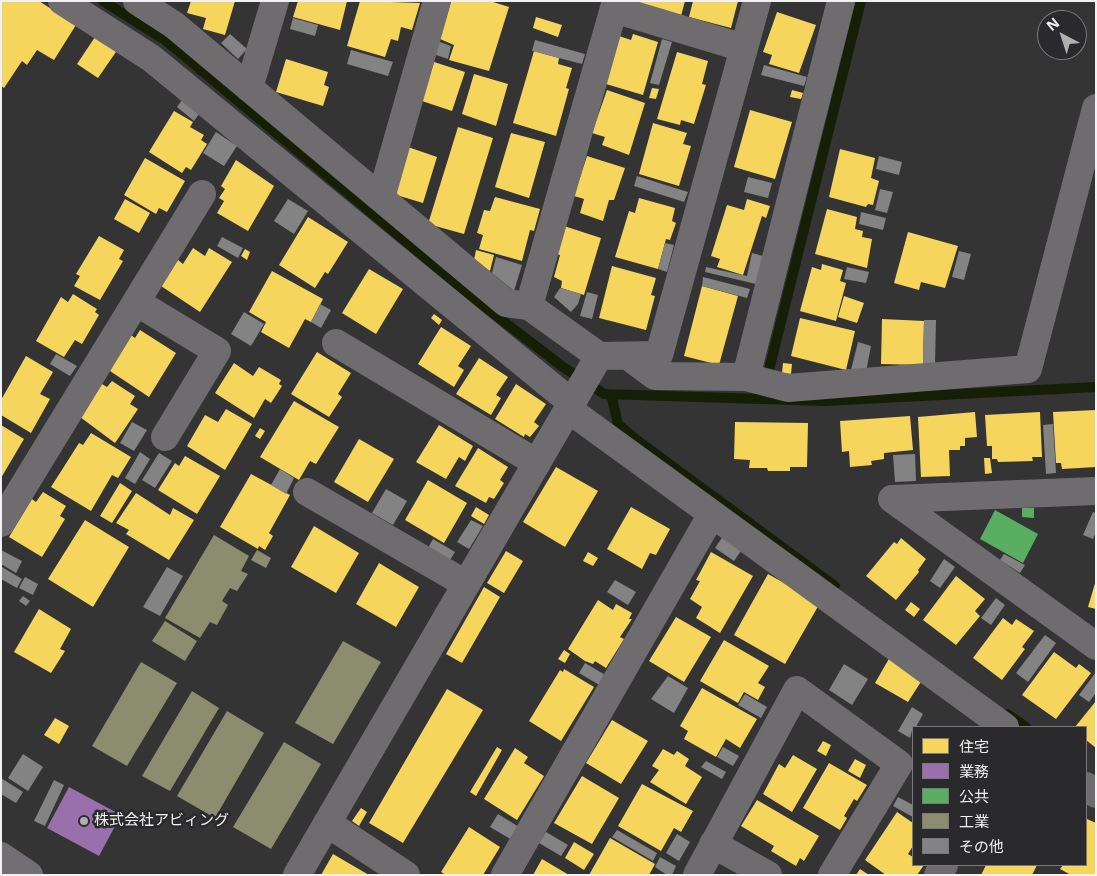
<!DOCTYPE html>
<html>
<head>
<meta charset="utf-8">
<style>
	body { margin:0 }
	#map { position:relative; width:1097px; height:876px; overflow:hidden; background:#343434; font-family:"Open Sans","Noto Sans JP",sans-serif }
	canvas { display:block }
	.frame { position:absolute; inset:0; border:2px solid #f2f1f2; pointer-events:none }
	.legend { position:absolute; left:912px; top:726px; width:175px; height:140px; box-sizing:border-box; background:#2a292b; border:1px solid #7a797b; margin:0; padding:6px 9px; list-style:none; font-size:15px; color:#f2f1f2 }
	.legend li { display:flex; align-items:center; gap:10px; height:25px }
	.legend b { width:25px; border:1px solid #7a797b }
	.north { position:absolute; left:1037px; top:10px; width:50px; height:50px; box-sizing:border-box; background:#2a292b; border:1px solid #7a797b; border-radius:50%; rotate:320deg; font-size:14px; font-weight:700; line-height:20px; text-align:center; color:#f2f1f2 }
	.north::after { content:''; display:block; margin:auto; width:18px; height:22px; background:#b0afb0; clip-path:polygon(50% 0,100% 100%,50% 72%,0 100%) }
</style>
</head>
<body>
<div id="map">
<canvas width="1097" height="876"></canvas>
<div class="frame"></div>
<ul class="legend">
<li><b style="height:14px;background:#f6d55c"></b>住宅</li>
<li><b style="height:14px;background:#9970ab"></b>業務</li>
<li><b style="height:14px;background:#5aae61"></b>公共</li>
<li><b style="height:14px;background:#8c8c6e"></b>工業</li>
<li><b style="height:14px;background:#838383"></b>その他</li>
</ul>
<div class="north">N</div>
</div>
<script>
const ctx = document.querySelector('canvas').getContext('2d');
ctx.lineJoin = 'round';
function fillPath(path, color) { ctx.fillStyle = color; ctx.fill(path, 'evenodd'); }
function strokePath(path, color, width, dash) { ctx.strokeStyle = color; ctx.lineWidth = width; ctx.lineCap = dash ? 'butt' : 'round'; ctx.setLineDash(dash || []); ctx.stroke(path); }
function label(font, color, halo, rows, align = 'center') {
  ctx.font = font + ' "Open Sans","Noto Sans JP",sans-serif'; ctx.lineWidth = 5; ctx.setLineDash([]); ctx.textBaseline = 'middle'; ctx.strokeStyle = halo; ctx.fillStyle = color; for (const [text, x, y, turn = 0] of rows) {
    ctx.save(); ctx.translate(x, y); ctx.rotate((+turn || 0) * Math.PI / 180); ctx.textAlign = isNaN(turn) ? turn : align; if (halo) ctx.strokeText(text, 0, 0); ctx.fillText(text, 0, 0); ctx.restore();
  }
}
const homes = new Path2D(`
	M1,1H39L76,25L54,60L37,50L27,65L22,61L4,88L1,86Z
	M191,1H235L225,35L203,29L206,18L187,13Z
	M298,1H347L340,30L293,17Z
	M360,1L420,3L412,30L401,27L398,41L391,39L385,57L347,46Z
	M451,1H490L509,7L489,71L449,60L454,45L440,39Z
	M631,1H685L681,16Z
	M693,1H738L731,28L689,17Z
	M777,12L816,25L799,73L769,64L772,55L763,52Z
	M536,17L562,25L558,37L533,28Z
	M97,34L118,49L98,78L77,64Z
	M633,34L658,42L643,95L606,84L619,36L631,40Z
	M534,51L559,58L558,64L572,68L566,88L569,89L556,136L513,123Z
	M677,52L708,61L702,84L706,85L694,124L681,120L680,125L657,119Z
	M286,59L328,72L324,85L329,87L323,106L276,92Z
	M434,62L465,72L452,111L422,101Z
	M474,74L508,84L496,126L462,114Z
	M652,88L659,89L656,99L649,98Z
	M607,90L645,103L629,155L602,145L605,137L592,133Z
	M792,90L803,93L801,99L790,97Z
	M750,110L792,122L775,179L734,167Z
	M174,111L193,122L190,127L204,135L201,140L207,144L191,170L186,167L182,173L149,152Z
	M653,123L687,133L683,144L691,146L679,186L639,174Z
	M458,127L493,138L464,234L428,224Z
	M511,133L545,142L529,198L495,187Z
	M408,147L437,157L423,203L393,194Z
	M840,149L875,158L871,178L879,181L873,205L868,204L866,207L829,197Z
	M587,156L625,168L614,200H609L603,221L580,213L584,199L574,196Z
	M145,158L185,181L167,212L159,208L156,214L124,195Z
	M236,160L274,186L248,231L217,213L224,201L219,198L225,189L221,186Z
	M495,197L540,209L534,231L530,230L522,261L479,249L483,235L477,233L484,210L490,211Z
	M639,198L675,208L672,221L676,223L670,240L666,239L658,269L615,257L629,211L635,213Z
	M125,199L150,213L139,233L114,219Z
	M747,199L770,206L766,218L762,216L743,275L717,267L720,259L711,256L727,205L744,210Z
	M827,209L857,217L855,229L863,231L862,237L872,239L867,268L815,254Z
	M308,217L348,242L328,274L325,272L315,288L279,265Z
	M564,226L601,238L584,295L561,288L562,281L554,277L560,255L556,254Z
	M908,232L958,246L945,288L921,282L919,290L894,283Z
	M99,236L124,250L119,259L123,261L100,300L74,286L80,276L76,274Z
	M193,248L205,256L209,248L232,262L200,312L161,286L178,260L183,264Z
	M245,249L250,252L247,260L241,256Z
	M476,250L494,255L490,271L474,260Z
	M822,264L843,270L840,281L846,283L836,321L800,311L812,267L821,270Z
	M612,266L656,278L651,295L655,296L646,330L599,318Z
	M369,269L403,289L376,334L342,313Z
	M272,271L323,299L311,322L305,319L289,348L261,332L266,322L249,312Z
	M702,286L738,296L719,365L684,356Z
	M73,294L97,309L95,312L99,315L82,344L75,340L64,357L36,341L61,297L68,302Z
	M844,296L864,303L857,323L838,317Z
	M434,314L442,320L439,325L431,318Z
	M800,318L855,331L846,370L791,356Z
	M882,319L924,321L923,365L881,364Z
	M441,327L471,346L458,366L464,370L454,387L418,364Z
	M140,330L176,353L149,397L110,371L128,333L135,338Z
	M317,352L351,373L338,394L342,397L329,417L291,394Z
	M26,356L53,372L40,394L50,399L31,433L1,415V400Z
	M479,358L508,377L496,395L501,398L491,415L456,394Z
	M234,363L253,376L259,367L281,380L279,384L282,386L271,403L265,399L254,418L215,393Z
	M783,363L792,364L791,374L782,373Z
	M112,381L135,396L130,404L138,409L115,443L80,417L102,384L107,387Z
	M516,384L546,404L534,422L539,426L530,437L525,434L524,437L495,419Z
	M294,401L339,427L316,464L310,461L299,480L260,457Z
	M226,409L252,424L225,470L187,446L205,415L218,422Z
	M1096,410V467L1062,469L1061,463H1056L1053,412Z
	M975,412L977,437L965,438V446H960V450H949L950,476L921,477L918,417Z
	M1040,412L1042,457H1032L1033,461L998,462L997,459H992V446H987L985,415Z
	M910,416L913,450L884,453V459L871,461L872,465L850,467L849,451L842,452L840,421Z
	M735,422L808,423L807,467H790V471H768L767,468H749L750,460L734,459Z
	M1,425L24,439L1,478Z
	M439,425L473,446L465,461L459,457L446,479L416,462Z
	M260,428L265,431L260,439L255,436Z
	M91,433L131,457L118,478L112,475L91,511L51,487L79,443L83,445Z
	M359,439L394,459L368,502L334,482Z
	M478,448L508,467L500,480L504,483L494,499L489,497L486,503L455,486Z
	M185,456L220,476L197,514L158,490L175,463L179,466Z
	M984,458H990L992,473L985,474Z
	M556,467L598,491L565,547L523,522Z
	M251,474L290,495L269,533L273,536L265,550L259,546L258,549L220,527Z
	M428,480L467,503L444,543L405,520Z
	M120,483L132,491L112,523L100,516Z
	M43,492L66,506L60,516L65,519L42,557L9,537L32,499L36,502Z
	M136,493L170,515L173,508L194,520L169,560L126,534L129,530L116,523Z
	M476,507L489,515L484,524L471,516Z
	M631,507L670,529L656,555L650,553L642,569L607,549Z
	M85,520L129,547L93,607L48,579Z
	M314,526L359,553L336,593L291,567Z
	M901,538L926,559L918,570L919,572L896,600L866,576L894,542L897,544Z
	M506,551L523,561L504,593L487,583Z
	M588,552L598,558L593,566L583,561Z
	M711,552L753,576L720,633L696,618L702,607L690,599L700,581L696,580Z
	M379,563L419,587L396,627L356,604Z
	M768,574L820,603L785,664L734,635Z
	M956,576L985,599L975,611L980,616L956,645L923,620Z
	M1096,580V609L1088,607Z
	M484,587L500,597L462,663L446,654Z
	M598,600L613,610L616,604L632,613L629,619H632L620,637L624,639L606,668L595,661L593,664L585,661L568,649Z
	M911,602L920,609L914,617L905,610Z
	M39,609L71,629L60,649L65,651L51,673L14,652Z
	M676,617L711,637L684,682L649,661Z
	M1003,618L1012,625L1016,619L1034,631L1022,647L1025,649L1002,680L973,658Z
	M724,640L769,666L758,683L765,687L758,700L744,692L738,703L700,681Z
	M564,650L570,654L565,663L558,659Z
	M1054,652L1076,668L1079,664L1091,673L1056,719L1022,695Z
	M890,657L924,677L908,702L875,683Z
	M564,669L594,687L561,741L529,721L560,670L563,672Z
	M702,688L757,719L740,748L726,739L716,757L684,739L688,731L680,726Z
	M447,689L483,710L403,843L369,823Z
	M1096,701V748L1086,740V727H1075Z
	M55,718L69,726L59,744L44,735Z
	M612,720L648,741L621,784L586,763Z
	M823,741L831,745L826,756L817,751Z
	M497,747L502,750L476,796L470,792Z
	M515,748L528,757L524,763L544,776L517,820L484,799Z
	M663,749L674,755L677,751L689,759L685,766L702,777L686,804L650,782L659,770L652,766Z
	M793,755L817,769L792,812L763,794L779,764L785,768Z
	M855,759L866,765L860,778L848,771Z
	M829,763L867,785L857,801L854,799L844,816L847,818L840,830L803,808Z
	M582,776L619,798L592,844L554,823Z
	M642,784L693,811L681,832L674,828L661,851L618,826Z
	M757,800L819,836L804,861L800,858L796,866L771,851L774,846L741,826Z
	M361,808L367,812L359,826L352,821Z
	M897,812L913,823V846L908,854L913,857V865H924L917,875H886L865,860Z
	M1087,819L1096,823V875H1071L1060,869L1063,865H1086Z
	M469,827L500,847L483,875H446L441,872Z
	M610,838L655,864L649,875H589Z
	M574,842L594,854L584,870L565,858Z
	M333,854L369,875H321Z
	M542,859L569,875H533Z
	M986,865H1037L1032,875H981Z
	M860,869L869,875H856Z`);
const offices = new Path2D(`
	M69,787L121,815L99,856L47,828Z`);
const public = new Path2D(`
	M1022,508H1034V518L1022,517Z
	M995,510L1038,534L1023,563L980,539Z`);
const industry = new Path2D(`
	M214,535L249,556L241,571L248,574L237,591L230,588L222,601L228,605L217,625L210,622L200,638L165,618Z
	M257,550L271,558L266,568L251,560Z
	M165,621L197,641L185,661L152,641Z
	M343,641L381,662L333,744L295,723Z
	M141,662L177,683L127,766L92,746Z
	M192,691L219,708L170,791L142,776Z
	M227,711L264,733L215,818L177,796Z
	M284,742L321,764L271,849L233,827Z`);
const stream = new Path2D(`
	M103,1L165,40L472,297L563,367L604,394L824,401L1096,387
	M766,382L861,1
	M611,394L618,424L637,440L835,586
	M1007,714L1026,727`);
const building = new Path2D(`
	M293,18L318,25L315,36L290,29Z
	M230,34L247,49L238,59L221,43Z
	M662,39L672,42L659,85L650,83Z
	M535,40L585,54L582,64L532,51Z
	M437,41L451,46L448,59L433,54Z
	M351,50L393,62L388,76L347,64Z
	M764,65L807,77L804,86L761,75Z
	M182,100L199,114L194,121L177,107Z
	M216,132L237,146L224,166L203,153Z
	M879,156L902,162L899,175L876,169Z
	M637,176L688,192L684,202L634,186Z
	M748,177L772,183L768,198L744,192Z
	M880,189L893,192L887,213L875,210Z
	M288,199L308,211L294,234L274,221Z
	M861,212L886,218L883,230L859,224Z
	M222,237L243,248L238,258L217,246Z
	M665,243L674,245L667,272L658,269Z
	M959,251L971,254L964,280L952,277Z
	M752,253L763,256L756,284L705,272L706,267L747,276Z
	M496,257L522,265L514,291L492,273Z
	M847,267L869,272L866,283L844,279Z
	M703,277L750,289L747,298L702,286Z
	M560,288L581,294L578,304L571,312L554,297Z
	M587,292L598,295L592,319L580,316Z
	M320,304L331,310L321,328L311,322Z
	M244,312L264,324L251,346L231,334Z
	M924,320H936L935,365H923Z
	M858,342L871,346L866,372L850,374Z
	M56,354L77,366L70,376L50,364Z
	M132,422L147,430L134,451L120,443Z
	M1053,424L1056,473L1046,474L1043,425Z
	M140,452L150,459L135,484L125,478Z
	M159,453L172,461L155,488L142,480Z
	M915,454L916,481L895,482L893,455Z
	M280,469L294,478L286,494L271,485Z
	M386,489L407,501L393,525L372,513Z
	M1093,512L1096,513V532L1093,539L1083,535Z
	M471,520L483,526L469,549L457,542Z
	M726,532L745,545L734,561L715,548Z
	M433,539L455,552L450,560L428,548Z
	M1,550L22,561L16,573L1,564Z
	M1004,554L1025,565L1020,573L1000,560Z
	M944,559L955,567L940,588L930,581Z
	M2,567L22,579L17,588L1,579Z
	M167,567L183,576L160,616L143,607Z
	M25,577L38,584L33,595L19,588Z
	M615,580L636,592L628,605L607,592Z
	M23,596L30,601L26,606L19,601Z
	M996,598L1005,605L991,625L981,618Z
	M1045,635L1056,643L1028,682L1016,673Z
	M585,663L607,676L601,686L579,673Z
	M844,664L868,679L852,705L829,690Z
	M1096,672V693L1089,702L1079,695Z
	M668,676L688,688L674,713L651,699Z
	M745,694L767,707L761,718L738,705Z
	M912,707L923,714L916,727H913L910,738L898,731Z
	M723,747L739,756L733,766L717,757Z
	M23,754L43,767L28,791L8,778Z
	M706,761L726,772L722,779L701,767Z
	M1,778L23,792L16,803L1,794Z
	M54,780L64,785L45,826L34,821Z
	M898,797L913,805V817L893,806Z
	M498,814L519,827L512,840L490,827Z
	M617,830L657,853L653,861L612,837Z
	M546,832L568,845L561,856L539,843Z
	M677,834L690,842L679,861L666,853Z
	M660,857L676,866L672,875H667L655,867Z`);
const minor = new Path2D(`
	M62,1L151,58L572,403
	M137,1L174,25L506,303L529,306
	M616,1L529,306L599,356L659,355L757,1
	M614,9L744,48
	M249,88L275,1
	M381,198L437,1
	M136,302L217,351L165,437
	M336,343L537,463
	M628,356L655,376L746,377L788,388L1028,369L1096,108
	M746,377L841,1
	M568,409L1005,727
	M307,492L466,584
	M892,499L1096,646
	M892,499L1096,491
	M1,523L202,194
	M1086,786L1096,794
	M327,823L406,875
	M713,844L768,875
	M297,875L599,356
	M505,875L712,514
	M697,875L797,690L899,764L832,875
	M938,875L944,865`);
const secondary = new Path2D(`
	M1,856L29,875`);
const markers = [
	[84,821,5,"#b0afb0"]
];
const poiNames = [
	["株式会社アビィング",94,821]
];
fillPath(homes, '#f6d55c');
fillPath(offices, '#9970ab');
fillPath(public, '#5aae61');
fillPath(industry, '#8c8c6e');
strokePath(stream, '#161e06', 10);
fillPath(building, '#838383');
strokePath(minor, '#6f6c70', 28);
strokePath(secondary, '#716f73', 28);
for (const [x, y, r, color] of markers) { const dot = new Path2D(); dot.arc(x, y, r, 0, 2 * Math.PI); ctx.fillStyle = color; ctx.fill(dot); strokePath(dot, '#2a292b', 2); }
label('15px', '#f2f1f2', '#2a292b', poiNames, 'left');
</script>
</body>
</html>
